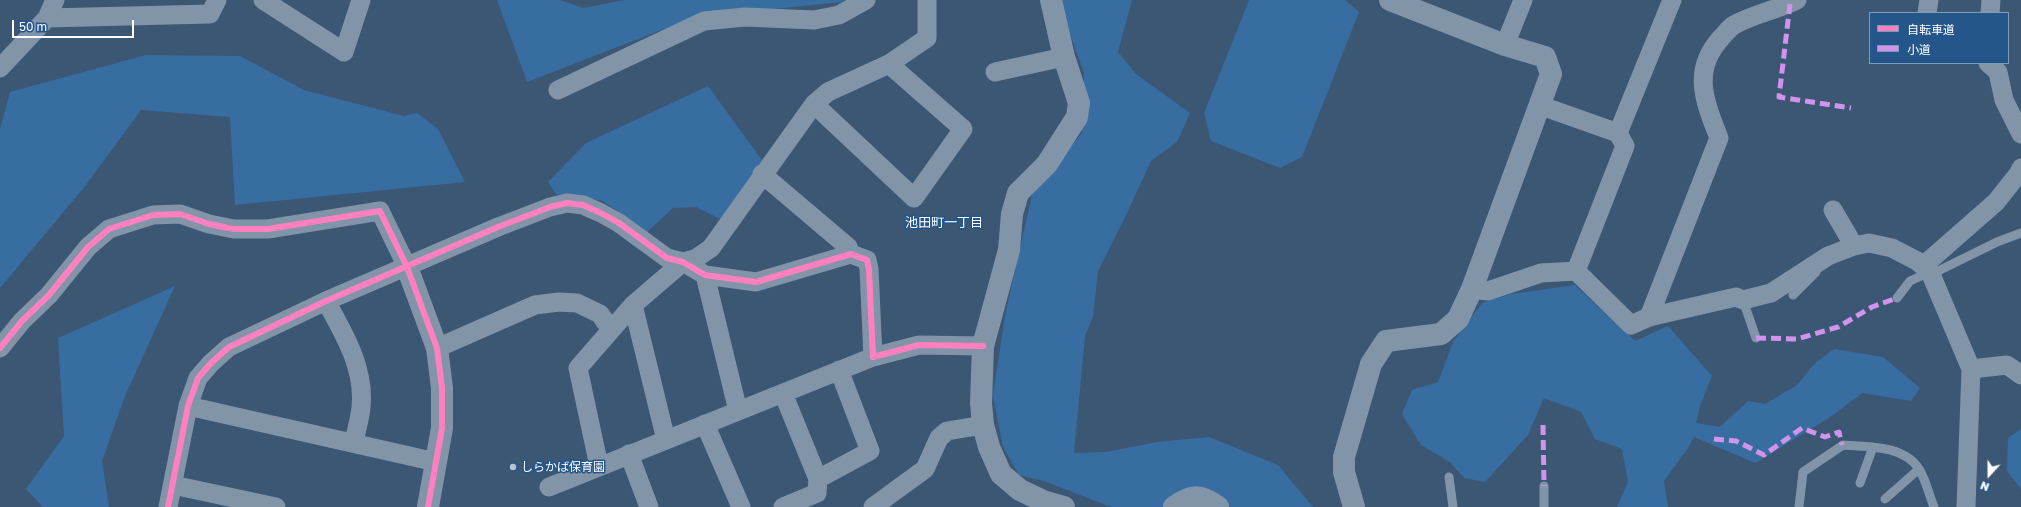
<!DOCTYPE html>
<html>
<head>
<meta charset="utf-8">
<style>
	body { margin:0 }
	#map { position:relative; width:2021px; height:507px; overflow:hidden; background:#3b5774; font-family:"Golos Text","Noto Sans JP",sans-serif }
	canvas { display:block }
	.legend { position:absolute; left:1869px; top:12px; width:140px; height:52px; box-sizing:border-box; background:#24568b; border:1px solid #7c9ab9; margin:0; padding:5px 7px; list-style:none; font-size:12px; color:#fff }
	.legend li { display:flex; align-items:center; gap:8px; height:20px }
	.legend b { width:20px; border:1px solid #7c9ab9 }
	.north { position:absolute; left:1969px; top:455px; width:40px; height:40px; -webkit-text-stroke:3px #24568b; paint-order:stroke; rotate:201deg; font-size:11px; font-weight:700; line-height:16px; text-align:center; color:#fff }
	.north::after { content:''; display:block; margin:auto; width:14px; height:18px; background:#fff; clip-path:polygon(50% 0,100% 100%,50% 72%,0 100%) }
	.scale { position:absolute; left:12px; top:20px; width:122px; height:18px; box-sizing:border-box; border:2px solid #fff; border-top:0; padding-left:5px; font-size:12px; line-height:14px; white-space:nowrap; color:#fff; -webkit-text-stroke:3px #24568b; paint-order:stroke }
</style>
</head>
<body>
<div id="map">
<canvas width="2021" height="507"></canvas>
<ul class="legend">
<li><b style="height:5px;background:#ff80c0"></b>自転車道</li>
<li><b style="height:5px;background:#d193ec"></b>小道</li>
</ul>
<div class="north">N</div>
<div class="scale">50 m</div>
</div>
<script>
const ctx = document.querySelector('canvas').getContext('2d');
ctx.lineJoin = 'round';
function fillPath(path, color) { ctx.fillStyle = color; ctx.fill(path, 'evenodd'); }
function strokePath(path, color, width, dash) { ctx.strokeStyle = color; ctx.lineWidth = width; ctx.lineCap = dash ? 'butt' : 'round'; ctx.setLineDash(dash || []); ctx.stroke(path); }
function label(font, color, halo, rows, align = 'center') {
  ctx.font = font + ' "Golos Text","Noto Sans JP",sans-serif'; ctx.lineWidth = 3; ctx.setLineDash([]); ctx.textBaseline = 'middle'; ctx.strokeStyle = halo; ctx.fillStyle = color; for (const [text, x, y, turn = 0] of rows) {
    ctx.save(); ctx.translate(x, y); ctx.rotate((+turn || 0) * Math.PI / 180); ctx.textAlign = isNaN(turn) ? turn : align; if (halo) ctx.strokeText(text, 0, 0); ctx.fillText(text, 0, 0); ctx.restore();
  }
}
const green = new Path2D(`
	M497,0H560L583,8L624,0H845L842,2L695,17L527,82Z
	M1061,0H1132L1118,52L1136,74L1190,113L1177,142L1151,161L1128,211L1098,271L1093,317L1085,336L1074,453L1106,452L1157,442L1209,437L1278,465L1313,507H1111L1044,481L1019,475L1003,447L993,395L1005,316L1032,195L1082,133L1084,73L1068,28Z
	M1249,0H1345L1359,12L1302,157L1280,168L1211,141L1204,113Z
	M146,55L240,56L304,90L404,116L417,113L438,129L465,182L235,205L230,117L141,110L86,185L0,288V129L10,92Z
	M708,86L764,163L722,220L696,207L673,208L647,232L603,201L556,194L548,182L586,143Z
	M1575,285L1635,341L1668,326L1712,376L1700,406L1696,423L1720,427L1748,401L1765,404L1797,385L1815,363L1834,349L1883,357L1920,388L1911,401L1862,393L1832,416L1755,463L1694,437L1688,448L1664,481L1668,507H1617L1628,482L1622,449L1595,439L1581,412L1544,398L1528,435L1485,482L1464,478L1450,462L1421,445L1402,414L1412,390L1438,382L1453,342L1482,303L1511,294Z
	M175,286L125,396L102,461L109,507H43L26,489L64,436L58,338Z
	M2021,429V489L2007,471L2008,438Z`);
const service = new Path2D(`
	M1932,274L1997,242L2021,233
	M1793,295L1816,272
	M1897,298L1910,281L1930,272
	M1743,300L1756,338
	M1449,477L1453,507
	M1860,483L1873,447
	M1885,499L1919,469
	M1544,507V486
	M1799,507L1803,472L1843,445C1868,447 1904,445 1919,469C1926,480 1929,495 1934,507`);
const minor = new Path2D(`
	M263,0L344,52L361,0
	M1927,13L1929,0
	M1990,13L1991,0
	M47,18L210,14L217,0
	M1505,45L1523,0
	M1988,63L1998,72L2004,100L2021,134
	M0,68L47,18L55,0
	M995,72L1064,57
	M558,90L704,21L745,17L814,20L839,15L866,0
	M814,104L914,198L963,129L889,64
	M1618,133L1672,0
	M762,174L848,247L851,254
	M1833,210L1854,246
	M1923,266L1996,202L2019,173L2021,168
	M1576,271L1631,325L1649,317L1736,297L1743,300L1771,293L1828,256L1854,246L1869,243L1892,248L1917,261L1930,272L1971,369L1966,507
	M705,275L738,411
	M1472,289L1488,291L1541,273L1576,271L1625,146L1618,133L1539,105
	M326,301C344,334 365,368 361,407C360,419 356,431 354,443
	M633,305L666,440
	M1649,317L1719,138C1705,102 1691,71 1721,38C1725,34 1729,28 1734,25C1753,14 1777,10 1797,0
	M0,348L22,321L49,295L88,247L109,229L153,215L180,214L209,224L234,229H268L380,211L407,267
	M437,348L535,305L559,302L577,303L600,314L611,330
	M1971,369L2007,365L2021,375
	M783,393L818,479
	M188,406L436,462
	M705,424L741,507
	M629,454L649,507
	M599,466L578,368L633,305L683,262L695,259L711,248L814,104L828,92L889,64L927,38V0
	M173,485L276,507
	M549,487L873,357
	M168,507L188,406L198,378L211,363L229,347L326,301L498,227L550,207L567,203L583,205L601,213L619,223L667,258L683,262L705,275L756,282L851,254L867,260L869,269L873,357L919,345L983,346
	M783,507L817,493L818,479L870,451L839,370
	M873,507L925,469L939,438L947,431L983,425`);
const tertiary = new Path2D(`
	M1051,0L1064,57L1079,103L1077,117L1047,164L1018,193L1012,214L1009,250L983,346L981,403L983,425L989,447L1001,474L1020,490L1043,501L1064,507
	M407,267L437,348L442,388V428L428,507
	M1174,507C1190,495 1200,493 1218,507
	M1354,507L1344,472V457L1371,364L1386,341L1441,334L1458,319L1472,289L1551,74L1545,57L1505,45L1390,0`);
const quiet = new Path2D(`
	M1790,4L1779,97L1851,108
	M1756,338L1797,339L1838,327L1872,307L1897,298
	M1543,425L1544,486
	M1714,439L1736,441L1764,455L1802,428L1825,437L1839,432L1842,445`);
const cycleway = new Path2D(`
	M0,348L22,321L49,295L88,247L109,229L153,215L180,214L209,224L234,229H268L380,211L407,267L437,348L442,388V428L428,507
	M168,507L188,406L198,378L211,363L229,347L326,301L498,227L550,207L567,203L583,205L601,213L619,223L667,258L683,262L705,275L756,282L851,254L867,260L869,269L873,357L919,345L983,346`);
const markers = [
	[513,467,4,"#bac4ce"]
];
const poiNames = [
	["しらかば保育園",521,467]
];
const neighbourhoodNames = [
	["池田町一丁目",944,223]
];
fillPath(green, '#386da1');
strokePath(service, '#8295a8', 9);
strokePath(minor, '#8295a8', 19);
strokePath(tertiary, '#8295a8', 22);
strokePath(quiet, '#d193ec', 5, [10, 5]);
strokePath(cycleway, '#ff80c0', 6);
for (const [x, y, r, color] of markers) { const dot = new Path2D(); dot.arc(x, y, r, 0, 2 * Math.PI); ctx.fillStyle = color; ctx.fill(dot); strokePath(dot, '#24568b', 1.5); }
label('12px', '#fff', '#24568b', poiNames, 'left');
label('13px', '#fff', '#24568b', neighbourhoodNames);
</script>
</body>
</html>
